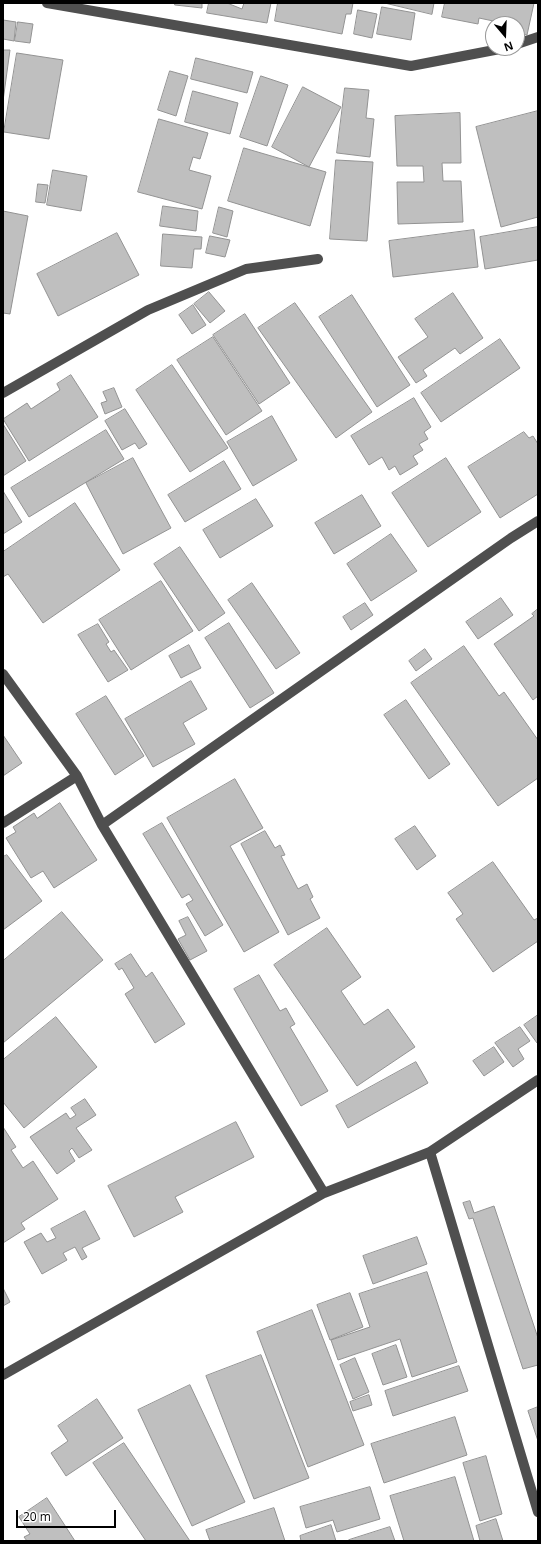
<!DOCTYPE html>
<html>
<head>
<meta charset="utf-8">
<style>
	body { margin:0 }
	#map { position:relative; width:541px; height:1544px; overflow:hidden; background:#fff; font-family:"Open Sans",sans-serif }
	canvas { display:block }
	.frame { position:absolute; inset:0; border:4px solid #000; pointer-events:none }
	.north { position:absolute; left:485px; top:16px; width:40px; height:40px; box-sizing:border-box; background:#fff; border:1px solid #999; border-radius:50%; rotate:161deg; font-size:11px; font-weight:700; line-height:16px; text-align:center; color:#000 }
	.north::after { content:''; display:block; margin:auto; width:14px; height:18px; background:#000; clip-path:polygon(50% 0,100% 100%,50% 72%,0 100%) }
	.scale { position:absolute; left:16px; top:1510px; width:100px; height:18px; box-sizing:border-box; border:2px solid #000; border-top:0; padding-left:5px; font-size:12px; line-height:14px; white-space:nowrap; color:#000; -webkit-text-stroke:3px #fff; paint-order:stroke }
</style>
</head>
<body>
<div id="map">
<canvas width="541" height="1544"></canvas>
<div class="frame"></div>
<div class="north">N</div>
<div class="scale">20 m</div>
</div>
<script>
const ctx = document.querySelector('canvas').getContext('2d');
ctx.lineJoin = 'round';
function fillPath(path, color) { ctx.fillStyle = color; ctx.fill(path, 'evenodd'); }
function strokePath(path, color, width, dash) { ctx.strokeStyle = color; ctx.lineWidth = width; ctx.lineCap = dash ? 'butt' : 'round'; ctx.setLineDash(dash || []); ctx.stroke(path); }
const building = new Path2D(`
	M175,3H202V8L175,5Z
	M209,3H227L242,9L244,3H271L267,23L207,13Z
	M278,3H353L351,14H346L342,34L275,21Z
	M385,3H434L432,14Z
	M445,3H534L527,35L517,33V24H497L498,22L479,18L478,24L442,17Z
	M382,7L415,13L411,40L377,34Z
	M358,10L377,14L372,38L354,34Z
	M3,20L16,22L14,41L3,39Z
	M18,22L33,24L30,43L15,41Z
	M3,50H10L3,101Z
	M17,53L63,60L49,139L4,132Z
	M196,58L253,72L247,93L191,79Z
	M170,71L188,76L176,116L158,110Z
	M261,76L288,85L267,146L240,137Z
	M303,87L341,107L309,167L272,147Z
	M345,88L369,90L366,118L374,119L370,157L337,153Z
	M193,91L238,103L230,134L185,122Z
	M538,111V217L501,227L476,127Z
	M460,113L461,163H442L443,181H461L463,222L398,224L397,182H424L423,166H397L395,116Z
	M159,119L208,133L200,159L193,157L189,170L211,176L202,209L138,192Z
	M244,148L326,172L310,226L228,201Z
	M336,160L373,162L367,241L330,239Z
	M53,170L87,176L81,211L47,205Z
	M38,184L48,185L45,203L36,202Z
	M163,206L198,211L196,231L160,226Z
	M219,207L233,211L227,237L213,233Z
	M3,211L28,216L10,314L3,313Z
	M538,227V260L485,269L480,237Z
	M474,230L478,267L393,277L389,241Z
	M117,233L139,275L58,316L37,274Z
	M163,234L202,237L201,249H194L192,268L161,266Z
	M210,236L230,240L225,257L206,253Z
	M209,292L225,311L210,323L194,304Z
	M453,293L483,338L460,354L455,348L423,370L427,376L416,383L398,357L428,337L415,319Z
	M352,295L410,385L377,407L319,317Z
	M295,303L372,412L336,438L258,328Z
	M193,305L206,325L192,334L179,315Z
	M245,314L290,383L259,404L213,335Z
	M213,337L262,411L226,435L177,360Z
	M500,339L520,368L441,422L421,393Z
	M172,365L228,448L190,472L136,390Z
	M71,375L98,417L29,461L3,419L27,403L31,409L60,390L57,384Z
	M114,388L122,407L105,414L101,403L107,401L103,392Z
	M414,398L431,427L424,432L428,439L419,444L423,450L413,456L418,464L400,475L395,466L389,470L382,457L369,465L351,436Z
	M125,409L147,444L139,449L135,443L122,450L105,421Z
	M272,416L297,460L253,486L227,442Z
	M3,424L26,461L3,476Z
	M106,430L124,459L29,517L11,488Z
	M524,432L529,438L533,436L538,444V494L500,518L468,467Z
	M133,458L171,528L123,554L86,483Z
	M446,458L481,512L428,547L392,493Z
	M224,461L241,489L185,522L168,495Z
	M3,491L22,522L3,534Z
	M362,495L381,526L334,554L315,523Z
	M256,499L273,526L220,558L203,530Z
	M75,503L120,570L43,623L8,574L3,577V552Z
	M391,534L417,571L371,601L347,564Z
	M180,547L225,613L199,631L154,564Z
	M161,581L193,631L131,670L99,620Z
	M252,583L300,653L276,669L228,600Z
	M501,598L513,615L478,639L466,622Z
	M365,603L373,615L351,630L343,617Z
	M538,609V696L533,700L494,644L534,616L532,614Z
	M229,623L274,693L250,708L205,638Z
	M98,624L109,642L106,644L111,652L114,650L128,670L108,682L78,635Z
	M189,645L201,668L181,678L169,656Z
	M464,646L499,696L504,692L538,740V778L498,806L411,683Z
	M425,649L432,659L416,671L409,661Z
	M191,681L207,709L183,723L195,744L153,767L125,719Z
	M106,696L144,756L115,775L76,714Z
	M406,700L450,764L429,779L384,715Z
	M3,735L22,763L3,776Z
	M235,779L263,828L230,846L279,932L244,952L167,818Z
	M60,803L97,860L54,888L43,871L31,878L6,838L16,832L13,827L34,813L37,818Z
	M162,823L223,925L205,936L186,904L193,900L189,894L182,898L143,834Z
	M415,826L436,856L417,870L395,839Z
	M265,831L275,848L280,845L285,855L281,856L298,889L307,884L313,897L310,899L320,918L288,935L241,844Z
	M7,855L42,901L3,930V857Z
	M493,862L534,920L538,918V941L493,972L456,919L463,914L448,893Z
	M62,912L103,960L3,1043V961Z
	M188,917L207,951L190,960L178,939L186,935L179,921Z
	M327,928L361,977L341,991L364,1025L388,1009L415,1047L357,1086L274,965Z
	M131,954L146,977L152,972L185,1024L155,1043L125,994L134,988L122,968L119,970L115,964Z
	M259,975L280,1011L286,1008L295,1024L290,1027L328,1091L301,1106L234,989Z
	M538,1015V1043H537L524,1025Z
	M56,1017L97,1067L24,1128L3,1102V1060Z
	M520,1027L530,1041L518,1049L524,1059L513,1067L495,1043Z
	M494,1047L504,1062L484,1076L473,1061Z
	M416,1062L428,1083L348,1128L336,1106Z
	M85,1099L96,1115L76,1128L92,1150L79,1158L72,1148L69,1151L75,1161L57,1174L30,1137L66,1113L70,1119L76,1115L71,1108Z
	M236,1122L254,1157L175,1197L183,1212L134,1237L108,1186Z
	M3,1127L16,1147L11,1150L23,1168L33,1161L58,1199L21,1223L25,1229L3,1243Z
	M470,1201L474,1213L494,1206L538,1338V1365L523,1369L473,1218L469,1219L463,1203Z
	M85,1211L100,1239L82,1248L87,1257L82,1260L75,1247L63,1253L67,1260L42,1274L24,1242L41,1233L47,1242L56,1238L51,1229Z
	M417,1237L427,1264L373,1284L363,1256Z
	M427,1272L457,1362L412,1377L400,1339L338,1360L331,1340L370,1327L359,1294Z
	M3,1288L10,1302L3,1306Z
	M350,1293L363,1327L330,1340L317,1305Z
	M312,1310L364,1445L308,1467L257,1332Z
	M396,1345L407,1377L383,1385L372,1354Z
	M261,1355L309,1478L254,1499L206,1376Z
	M355,1358L369,1392L353,1399L340,1365Z
	M459,1366L468,1391L393,1416L385,1391Z
	M190,1385L245,1502L192,1526L138,1410Z
	M369,1395L372,1405L353,1411L350,1402Z
	M97,1399L123,1438L66,1476L51,1453L68,1441L58,1426Z
	M538,1407V1441L528,1411Z
	M455,1417L467,1455L384,1483L371,1444Z
	M124,1443L190,1541H146L93,1463Z
	M486,1456L502,1514L480,1521L463,1463Z
	M455,1477L474,1541H404L390,1496Z
	M370,1487L380,1519L337,1532L333,1520L306,1528L300,1507Z
	M47,1498L75,1541H27L24,1537L30,1534L19,1517Z
	M274,1508L285,1541H210L206,1530Z
	M496,1519L503,1541H480L476,1526Z
	M331,1525L336,1541H301L300,1536Z
	M390,1527L395,1541H350L349,1540Z`);
const minor = new Path2D(`
	M47,3L411,66L505,48
	M517,44L538,37
	M3,393L148,310L246,269L318,259
	M3,674L77,776L102,825L324,1193
	M3,823L77,776
	M102,825L511,538L538,521
	M430,1152L538,1512
	M3,1375L324,1193L430,1152L538,1080`);
fillPath(building, '#bfbfbf');
strokePath(building, '#939393', 1);
strokePath(minor, '#4f4f4f', 10);
</script>
</body>
</html>
